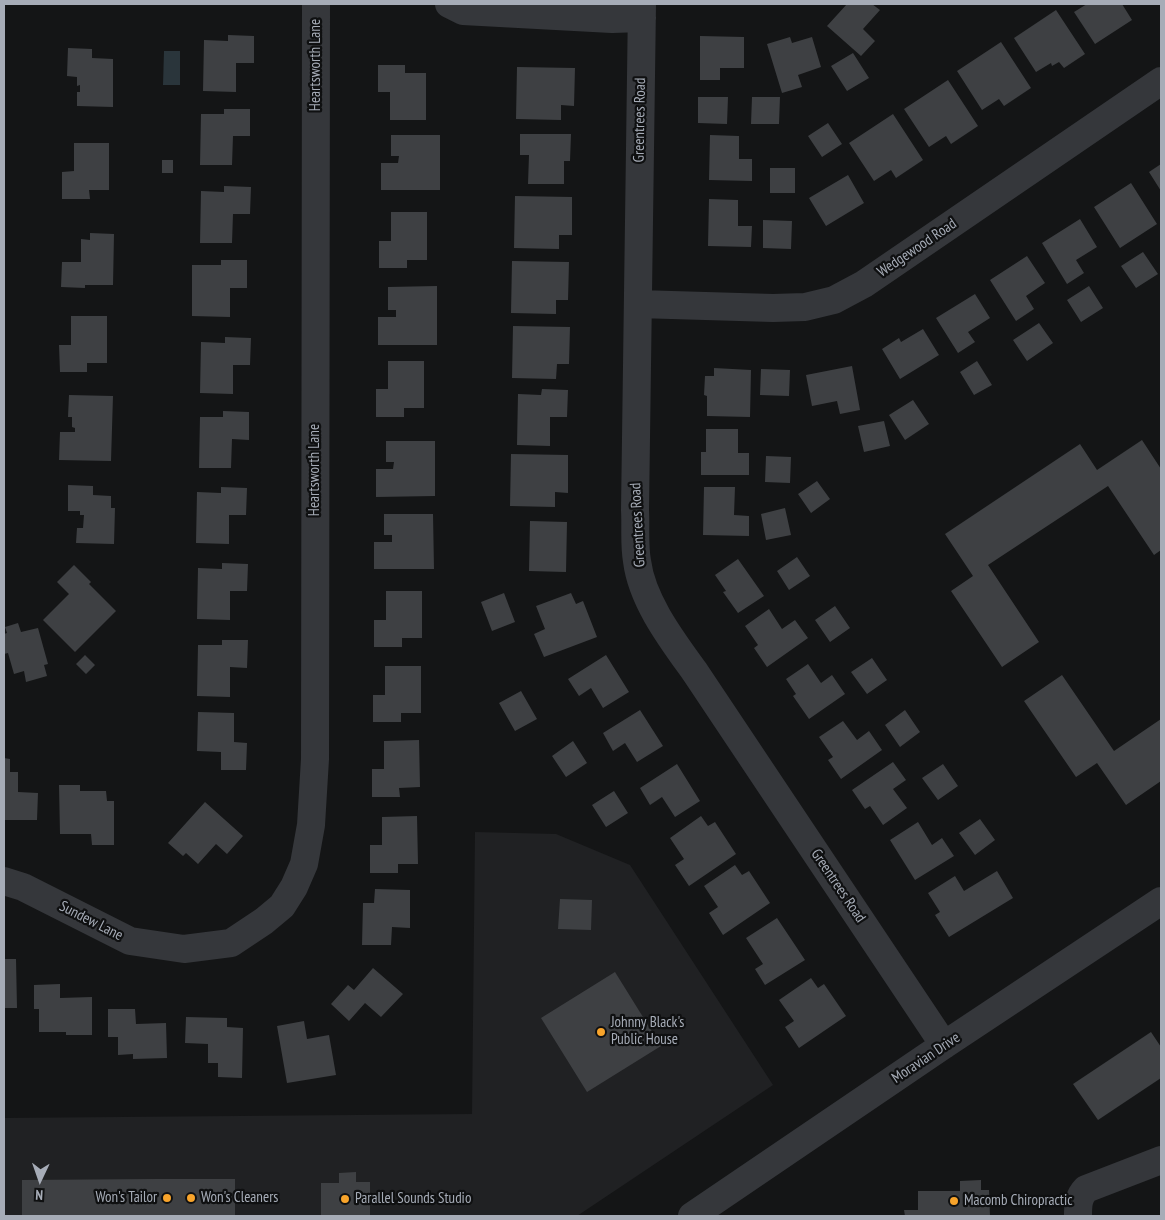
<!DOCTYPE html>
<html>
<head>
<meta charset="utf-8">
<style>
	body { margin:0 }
	#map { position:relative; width:1165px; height:1220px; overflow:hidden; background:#141516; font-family:"PT Sans Narrow",sans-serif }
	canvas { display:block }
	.frame { position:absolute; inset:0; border:5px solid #a6acb7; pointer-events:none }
	.north { position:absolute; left:15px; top:1155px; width:50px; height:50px; -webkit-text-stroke:4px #0f1011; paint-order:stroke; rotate:183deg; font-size:14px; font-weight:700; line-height:20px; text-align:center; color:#a6acb7 }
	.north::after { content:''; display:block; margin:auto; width:18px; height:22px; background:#a6acb7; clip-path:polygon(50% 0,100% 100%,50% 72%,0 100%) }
</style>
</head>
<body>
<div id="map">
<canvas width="1165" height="1220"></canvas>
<div class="frame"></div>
<div class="north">N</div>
</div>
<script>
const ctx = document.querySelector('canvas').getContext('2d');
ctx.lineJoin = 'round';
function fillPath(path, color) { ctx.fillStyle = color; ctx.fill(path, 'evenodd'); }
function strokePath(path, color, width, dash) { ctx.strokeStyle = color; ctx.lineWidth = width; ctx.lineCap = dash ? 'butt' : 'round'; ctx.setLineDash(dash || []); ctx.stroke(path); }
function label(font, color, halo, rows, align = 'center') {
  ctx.font = font + ' "PT Sans Narrow",sans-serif'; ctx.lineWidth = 4.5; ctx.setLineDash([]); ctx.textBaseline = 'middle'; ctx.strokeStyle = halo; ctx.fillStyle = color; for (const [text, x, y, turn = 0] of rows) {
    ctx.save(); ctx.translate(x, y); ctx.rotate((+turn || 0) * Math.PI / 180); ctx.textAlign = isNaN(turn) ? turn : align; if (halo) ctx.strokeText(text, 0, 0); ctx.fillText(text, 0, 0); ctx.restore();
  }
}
const built = new Path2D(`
	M475,832L556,834L630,865L773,1085L577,1216H4V1118L472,1114Z`);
const water = new Path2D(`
	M164,51H180V85H163Z`);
const building = new Path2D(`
	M847,4H872L880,10L863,29L875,41L861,56L827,26Z
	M1087,4H1122L1132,20L1095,44L1074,12Z
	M1056,10L1085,54L1064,68L1059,62L1052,66L1051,63L1036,72L1014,38Z
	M228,35L254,36V63H236V92L203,91L204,40L228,41Z
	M700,36L744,37V68H720V80H700Z
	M790,37L792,43L812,37L821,67L798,75L802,87L782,93L767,44Z
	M1001,42L1031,88L1004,106L999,99L982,110L957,71Z
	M68,48L92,49V58L113,59V107L77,106V92H80V85L77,86V77L67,76Z
	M853,53L869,78L847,91L831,66Z
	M378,65H405V73H426V120H390V92H378Z
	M517,67L575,68L574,106L561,105V120L516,119Z
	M948,80L978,126L951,144L946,136L929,147L904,109Z
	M698,97H728L727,124L698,123Z
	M752,97H780L779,124H751Z
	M224,109H250V136H233L232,165H200L201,114H224Z
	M893,114L923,160L896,178L891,170L874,181L849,143Z
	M828,123L842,144L822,157L808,136Z
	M520,134H571L570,161H564V184H528L529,155H520Z
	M391,135H440V190H381V163H398L399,156H391Z
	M710,135L739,136V159H752V181L709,180Z
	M74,143H109V190H89L90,199H62V172L74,171Z
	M162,160H173V173H162Z
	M1161,164V191L1149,172Z
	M770,168H795V193H770Z
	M848,175L864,203L826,226L809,198Z
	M1131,183L1157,224L1120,248L1094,207Z
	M224,186L251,187L250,214H233L232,243H200L201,191L224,192Z
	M515,196L572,197V235H559V249L514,248Z
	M709,199L738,200V226H752L751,247L708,246Z
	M391,212H427V260H407V268H379V241H391Z
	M1080,219L1097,247L1076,260L1084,273L1067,284L1042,243Z
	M763,220L792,221L791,249L763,248Z
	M90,233L114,234L113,285H85V288L61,287L62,262H81V239L90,240Z
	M1143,252L1158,274L1136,288L1121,266Z
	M1027,256L1045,283L1026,296L1034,309L1016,321L990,280Z
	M221,260H247V288H230V317L192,316V265H221Z
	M512,261L569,262L568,300H556V314L511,313Z
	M437,286V345H378V317H396V310H388V287Z
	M1089,286L1103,308L1081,322L1067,300Z
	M975,294L990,318L968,332L975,342L958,353L936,318Z
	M71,316H107V363H87V372H60L59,345H71Z
	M1039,323L1053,343L1027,361L1013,340Z
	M513,326L570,327L569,364H557L556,379L512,378Z
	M923,329L939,355L900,379L882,349L899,338L901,342Z
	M225,337L251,338L250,365H233V394L200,393L201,342L225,343Z
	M388,361H424V408H404V417H376V389H388Z
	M977,361L992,385L974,395L960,372Z
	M852,366L860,410L840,414L837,401L812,406L806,375Z
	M714,368L751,370L750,417L707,416V396L704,395L705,376H714Z
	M761,369L790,370L789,396L760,395Z
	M542,389L568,390L567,417H550V446L517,445L518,394L541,395Z
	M69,395L113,396L111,461L59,460L60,432H75V428L72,427V417H68Z
	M913,400L929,424L905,440L889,415Z
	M223,411L249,412V440L232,439L231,468H199L200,417H223Z
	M884,421L890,446L864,452L858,426Z
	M706,429H738V453H749V475H701V452H706Z
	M1142,440L1161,469V550L1154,555L1108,486L988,565L1039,642L1002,667L951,591L973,576L945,534L1080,444L1097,470Z
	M386,441H435V496L376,497V469H393L394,462H386Z
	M511,454L568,455V493L555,492V507L510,506Z
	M766,456L791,457L790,483L765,482Z
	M817,481L830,499L811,513L798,494Z
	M68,485L93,486V495L111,496V508H115L114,544L76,543L77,528H83L84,515H80V511H68Z
	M221,487L247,488L246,515H229V544L196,543L197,492L221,493Z
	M704,487H735L734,515L749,516V536L703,535Z
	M785,508L791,535L766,540L761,514Z
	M384,514H433L434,569H374V542H392V535H384Z
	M530,521L567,522L566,572L529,571Z
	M797,557L810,576L789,590L777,571Z
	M738,559L764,596L738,613L723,592L726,591L715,575Z
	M222,563L248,564L247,591H230V620L197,619L198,568L222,569Z
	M74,565L91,582L89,584L116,611L75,652L43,620L69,594L57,582Z
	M386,591H422V638H402V647H374V620H386Z
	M504,593L515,622L492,631L481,602Z
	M571,593L576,604L583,601L597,637L544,657L534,634L545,629L536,606Z
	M835,606L850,628L830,642L815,620Z
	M769,609L782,629L795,620L808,638L767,667L754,648L758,645L745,626Z
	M18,623L21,632L38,628L48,664L44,665L47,676L26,682L24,671L14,674L8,653L4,654V634L7,633L5,627Z
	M222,640H248L247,668L230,667V697L197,696L198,645H222Z
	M85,655L95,665L86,674L76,664Z
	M606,655L629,692L603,708L591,688L579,696L568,679Z
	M872,658L887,680L867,694L851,672Z
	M808,664L821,683L832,675L845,694L809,719L793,696L796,694L786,679Z
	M385,666H421V713H401V722H373V695H385Z
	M1062,675L1114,751L1161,719V781L1126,805L1097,763L1076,777L1024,701Z
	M521,691L537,719L515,731L499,703Z
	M640,710L663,746L637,762L625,743L613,751L603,733Z
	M905,710L920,732L900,747L885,725Z
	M198,712L234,713V742L247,743L246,770H221V752L197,751Z
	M843,721L857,740L869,731L882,750L841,779L828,760L833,757L819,737Z
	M419,740L420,787L399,788L400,797H372V769H384V741Z
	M573,741L587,763L566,777L552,756Z
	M4,758L10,759V772H18V792L38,793L37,820H4Z
	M893,762L906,780L893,789L907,808L883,825L870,806L865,809L852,790Z
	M677,764L700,801L675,817L662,797L650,805L640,788Z
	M943,764L958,786L938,800L922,778Z
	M59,785H80V791H106L107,801H114V845H92L91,834H60Z
	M614,791L628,813L606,827L592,805Z
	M205,802L243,836L227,854L216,844L198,864L186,853L183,856L168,843Z
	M417,816L418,864H398V873H370V845H382V817Z
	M701,816L708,826L715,822L736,854L689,886L675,865L684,859L670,838Z
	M980,819L995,840L975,855L959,833Z
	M918,822L932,845L942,838L954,856L915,880L890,840Z
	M735,865L742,875L749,871L770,903L723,935L709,913L718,907L704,886Z
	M997,871L1013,898L949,937L935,915L940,912L928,893L955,876L964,891Z
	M375,889L410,890V928L392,927L391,945H362L363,903H374Z
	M560,899L592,900L591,930L558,929Z
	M777,918L805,960L765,985L755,969L763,964L746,938Z
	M4,959H16L17,1008H4Z
	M373,968L403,994L381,1017L365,1003L349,1021L331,1004L348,985L354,990Z
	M615,972L661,1046L587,1092L541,1018Z
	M811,978L818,988L824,984L846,1016L799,1048L785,1027L794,1021L779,1000Z
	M60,984V998L92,997V1035H66V1032H39V1009H34V985Z
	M108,1009H135L136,1024L166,1023L167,1058L133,1059V1054L118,1055V1037H108Z
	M186,1017L227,1018V1027L243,1028L242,1078L218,1077V1063H208V1044L185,1043Z
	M304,1021L307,1039L329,1035L336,1075L287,1083L277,1026Z
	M1151,1032L1161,1047V1078L1098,1120L1073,1084Z
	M356,1172V1182H370V1216H321V1183H339V1173Z
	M156,1179H235V1216H22V1180Z
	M981,1180V1190H989L990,1216H905L904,1210H918V1191H960V1181Z`);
const minor = new Path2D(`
	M449,4L463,11L612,19L642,18
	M642,4L635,510C636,527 634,544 637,561C642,601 672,640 695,672L944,1045
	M638,304L773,308L805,307L834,300L864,284L1161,81
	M4,881L23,887L130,941L184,949L231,943L264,921L282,906L294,887L304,864L311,825L315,759L316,4
	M692,1216L944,1045L1161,901
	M1078,1216C1078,1206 1078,1197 1086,1189L1161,1160`);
const markers = [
	[601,1032,5,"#f8a42b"],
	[167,1198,5,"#f8a42b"],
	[191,1198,5,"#f8a42b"],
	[345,1199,5,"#f8a42b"],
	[954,1201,5,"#f8a42b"]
];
const streetNames = [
	["Heartsworth Lane",316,65,-90],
	["Greentrees Road",640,120,-89],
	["Wedgewood Road",917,248,-34],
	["Heartsworth Lane",315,470,-90],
	["Greentrees Road",638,525,-93],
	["Greentrees Road",838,886,56],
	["Sundew Lane",91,921,27],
	["Moravian Drive",926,1058,-34]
];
const poiNames = [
	["Johnny Black's",611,1023],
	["Public House",611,1040],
	["Won's Tailor",157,1198,"right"],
	["Won's Cleaners",201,1198],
	["Parallel Sounds Studio",355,1199],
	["Macomb Chiropractic",964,1201]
];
fillPath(built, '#202123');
fillPath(water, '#2a353b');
fillPath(building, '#3e4043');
strokePath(minor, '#35373b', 28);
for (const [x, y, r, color] of markers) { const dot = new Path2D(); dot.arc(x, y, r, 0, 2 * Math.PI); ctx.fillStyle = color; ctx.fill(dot); strokePath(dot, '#0f1011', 2); }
label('15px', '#a6acb7', '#0f1011', streetNames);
label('15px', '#a6acb7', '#0f1011', poiNames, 'left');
</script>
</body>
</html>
